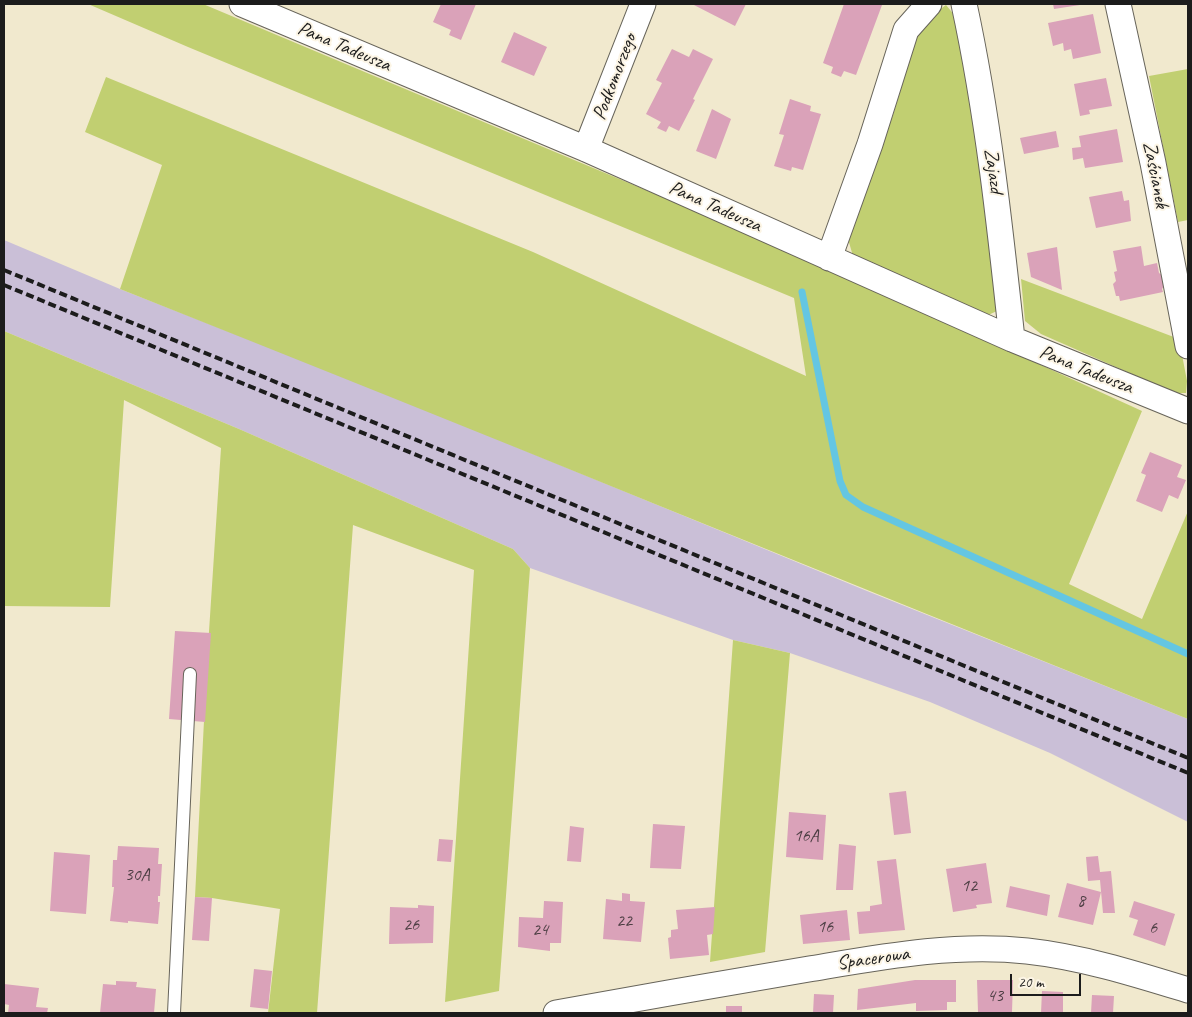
<!DOCTYPE html>
<html>
<head>
<meta charset="utf-8">
<style>
	body { margin:0 }
	#map { position:relative; width:1192px; height:1017px; overflow:hidden; background:#f1e9ce; font-family:Caveat,sans-serif }
	canvas { display:block }
	.frame { position:absolute; inset:0; border:5px solid #1c1c1c; pointer-events:none }
	.scale { position:absolute; left:1010px; top:974px; width:71px; height:22px; box-sizing:border-box; border:2px solid #1c1c1c; border-top:0; padding-left:6px; font-size:15px; line-height:18px; white-space:nowrap; color:#1c1c1c; -webkit-text-stroke:4px #fcf5e5; paint-order:stroke }
</style>
</head>
<body>
<div id="map">
<canvas width="1192" height="1017"></canvas>
<div class="frame"></div>
<div class="scale">20 m</div>
</div>
<script>
const ctx = document.querySelector('canvas').getContext('2d');
ctx.lineJoin = 'round';
function fillPath(path, color) { ctx.fillStyle = color; ctx.fill(path, 'evenodd'); }
function strokePath(path, color, width, dash) { ctx.strokeStyle = color; ctx.lineWidth = width; ctx.lineCap = dash ? 'butt' : 'round'; ctx.setLineDash(dash || []); ctx.stroke(path); }
function label(font, color, halo, rows, align = 'center') {
  ctx.font = font + ' Caveat,sans-serif'; ctx.lineWidth = 4; ctx.setLineDash([]); ctx.textBaseline = 'middle'; ctx.strokeStyle = halo; ctx.fillStyle = color; for (const [text, x, y, turn = 0] of rows) {
    ctx.save(); ctx.translate(x, y); ctx.rotate((+turn || 0) * Math.PI / 180); ctx.textAlign = isNaN(turn) ? turn : align; if (halo) ctx.strokeText(text, 0, 0); ctx.fillText(text, 0, 0); ctx.restore();
  }
}
const industrial = new Path2D(`
	M4,240L120,289L375,389L867,591L1188,719V822L1050,753L930,702L790,653L733,640L530,568L513,549L239,429L4,331Z`);
const green = new Path2D(`
	M88,4H203L786,249L1142,411L1069,584L1142,619L1188,511V719C832,577 477,430 120,289L162,165L85,132L106,77L533,252L806,376L794,298L188,47Z
	M946,5L956,17L992,231L997,311L986,316L853,256L848,239L893,115L917,36L932,15Z
	M1188,69V220L1178,222L1149,76Z
	M1021,279L1179,339L1187,381L1186,393H1175L1041,334L1025,321Z
	M4,331L239,429L513,549L530,568L499,991L445,1002L474,570L353,525L317,1013H268L280,909L212,898L195,897L207,662L221,448L124,400L110,607L4,606Z
	M733,640L790,653L765,952L710,962Z`);
const stream = new Path2D(`
	M802,292L840,481L846,495L863,507L1188,654`);
const building = new Path2D(`
	M441,4H476L461,40L449,35L451,30L433,22Z
	M692,4H746L735,26Z
	M844,4H877L882,5L856,75L844,71L841,77L831,73L833,67L823,63Z
	M1053,4H1080V5L1054,9Z
	M1093,14L1101,53L1073,59L1071,49L1064,51L1063,43L1053,46L1048,23Z
	M514,32L547,47L534,76L501,62Z
	M672,49L689,57L693,49L713,59L693,99L695,100L679,131L669,126L666,132L657,128L661,122L646,114L662,83L656,80Z
	M1106,78L1112,106L1089,110L1090,114L1080,116L1074,84Z
	M790,99L811,106L810,111L821,114L803,170L792,167L791,171L774,166L784,135L779,134Z
	M712,109L731,119L716,159L696,151Z
	M1117,129L1123,162L1085,168L1083,158L1073,160L1072,148L1081,147L1079,136Z
	M1056,131L1059,147L1024,154L1020,138Z
	M1122,191L1124,201L1129,200L1131,221L1096,228L1089,197Z
	M1141,246L1144,266L1157,263L1159,273L1162,275L1164,286L1162,289L1163,292L1120,301L1119,296H1116L1113,284L1116,281L1114,272L1117,271L1113,251Z
	M1057,247L1062,290L1031,277L1027,253Z
	M1150,452L1182,465L1177,477L1186,480L1178,499L1169,495L1162,512L1136,501L1146,475L1141,473Z
	M175,631L211,633L205,722L169,719Z
	M906,791L911,833L894,835L889,793Z
	M789,812L826,815L823,860L786,857Z
	M653,824L685,826L681,869L650,868Z
	M570,826L584,828L581,862L567,861Z
	M439,839L453,840L451,862L437,861Z
	M839,844L856,846L853,890H836Z
	M118,846L159,848L158,864H162L160,896H158V902H160L158,924L128,921V923L110,921L114,887H112L113,860H117Z
	M54,852L90,855L86,914L50,911Z
	M1098,856L1100,872L1111,871L1115,913H1103L1100,880L1088,881L1086,857Z
	M896,859L905,930L859,934L857,912L870,911V906L882,904L877,861Z
	M986,863L992,903L976,905L977,908L953,912L946,869Z
	M1067,883L1101,892L1093,925L1058,917Z
	M1010,886L1050,895L1047,916L1006,907Z
	M622,893L630,894V901L645,902L641,942L603,939L606,899L622,901Z
	M195,897L212,898L209,941L192,940Z
	M544,901L563,902L561,943H550V951L518,947L519,917L543,918Z
	M1134,901L1175,914L1165,946L1133,935L1138,920L1129,917Z
	M418,905L434,906L433,943L389,944L390,907L418,908Z
	M715,907L713,934L707,935L709,955L670,959L668,938L671,937V930L678,929L676,910Z
	M847,910L850,940L803,944L800,915Z
	M254,969L272,971L268,1009L250,1007Z
	M915,980H956V1002H947V1010L916,1011V1003L857,1010L858,989Z
	M977,980H1013L1012,1012H978Z
	M116,981L137,982L136,987L156,989L154,1013H100L103,984L116,985Z
	M4,984L39,988L36,1007L48,1008L47,1013H8L9,1005L4,1004Z
	M1042,991L1063,992V1013H1041Z
	M814,994L834,995L833,1013H813Z
	M1092,995L1114,996L1113,1013H1091Z
	M726,1006H742V1013H726Z`);
const lane = new Path2D(`
	M174,1013L190,674`);
const street = new Path2D(`
	M242,4L586,149L1012,339L1188,411
	M964,4C988,115 1000,227 1012,339
	M1118,4L1153,163L1188,346
	M586,149L643,4
	M829,258L870,144L906,30L929,4
	M556,1013C640,998 725,983 809,969C881,957 954,943 1027,951C1082,957 1136,974 1188,990`);
const rail = new Path2D(`
	M4,270L1188,758
	M4,285L1188,773`);
const numberNames = [
	["16A",806,836],
	["30A",137,875],
	["12",969,886],
	["8",1081,901],
	["22",624,921],
	["26",411,925],
	["16",825,927],
	["6",1153,928],
	["24",540,930],
	["43",995,996]
];
const streetNames = [
	["Pana Tadeusza",344,47,23],
	["Podkomorzego",615,77,-69],
	["Zajazd",993,171,82],
	["Zaścianek",1155,175,79],
	["Pana Tadeusza",715,207,24],
	["Pana Tadeusza",1086,370,22],
	["Spacerowa",873,959,-8]
];
fillPath(industrial, '#cabfd7');
fillPath(green, '#c1cf71');
strokePath(stream, '#64c6e2', 7);
fillPath(building, '#daa2b9');
strokePath(lane, '#67645a', 14);
strokePath(street, '#67645a', 27);
strokePath(lane, '#fff', 12);
strokePath(street, '#fff', 25);
strokePath(rail, '#1c1c1c', 4, [8, 4]);
label('18px', '#4c3e43', null, numberNames);
label('20px', '#1c1c1c', '#fcf5e5', streetNames);
</script>
</body>
</html>
